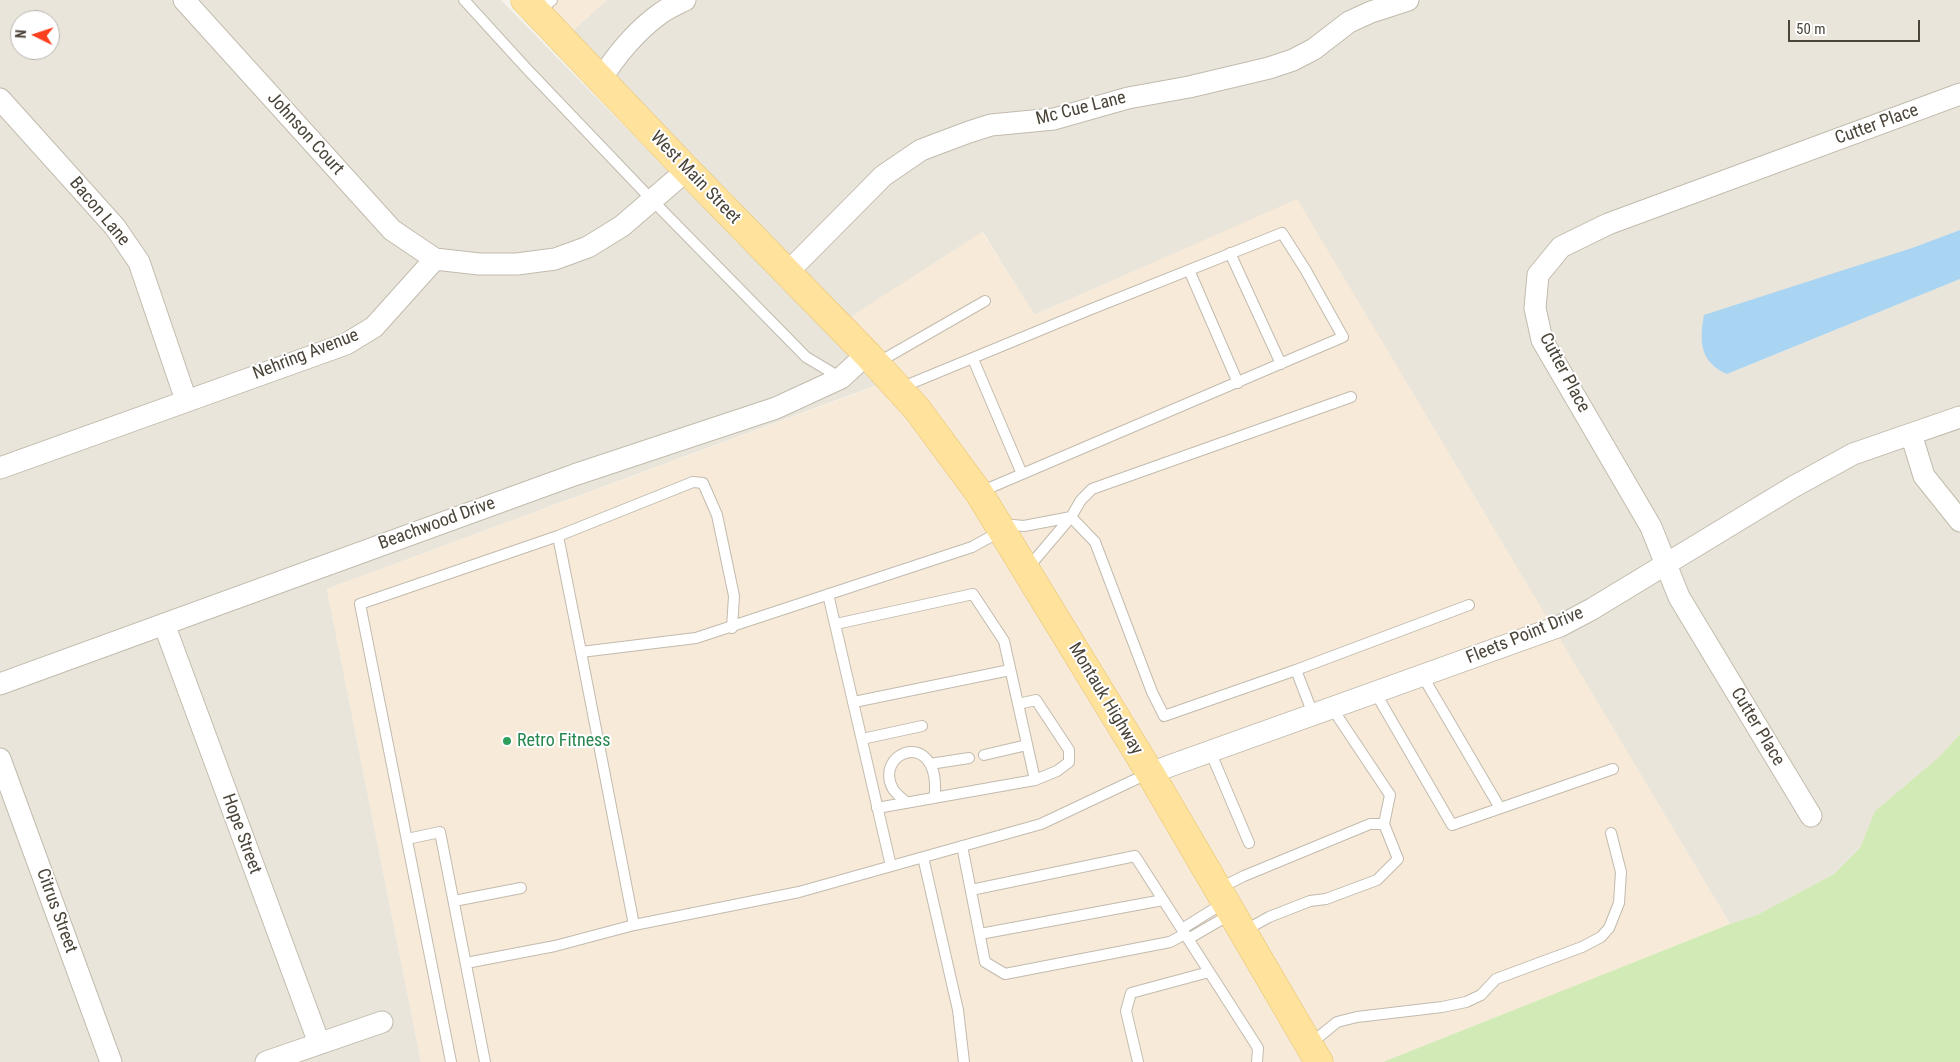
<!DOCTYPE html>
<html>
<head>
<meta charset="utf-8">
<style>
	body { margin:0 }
	#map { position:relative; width:1960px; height:1062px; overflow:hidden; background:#f6f3ec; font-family:"Roboto Condensed",sans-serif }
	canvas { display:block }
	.north { position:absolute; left:10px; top:10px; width:50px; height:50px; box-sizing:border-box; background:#fff; border:1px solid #b7b4b0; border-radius:50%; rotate:274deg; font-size:14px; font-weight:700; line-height:20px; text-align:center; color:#4b4439 }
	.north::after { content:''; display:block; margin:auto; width:18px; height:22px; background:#fc3f1d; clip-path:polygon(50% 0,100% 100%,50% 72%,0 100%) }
	.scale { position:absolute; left:1788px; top:20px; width:132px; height:22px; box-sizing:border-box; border:2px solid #4b4439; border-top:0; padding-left:6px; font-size:15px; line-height:18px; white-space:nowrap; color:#4b4439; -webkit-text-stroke:4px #fff; paint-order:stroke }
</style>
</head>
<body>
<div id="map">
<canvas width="1960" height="1062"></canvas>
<div class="north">N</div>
<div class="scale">50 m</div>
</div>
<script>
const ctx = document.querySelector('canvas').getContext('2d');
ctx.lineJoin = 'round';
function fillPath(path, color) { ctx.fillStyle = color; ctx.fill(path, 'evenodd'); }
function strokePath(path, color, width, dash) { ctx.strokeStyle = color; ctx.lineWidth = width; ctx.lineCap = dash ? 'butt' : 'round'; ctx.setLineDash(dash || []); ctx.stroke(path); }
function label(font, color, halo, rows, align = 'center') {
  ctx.font = font + ' "Roboto Condensed",sans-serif'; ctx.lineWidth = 4; ctx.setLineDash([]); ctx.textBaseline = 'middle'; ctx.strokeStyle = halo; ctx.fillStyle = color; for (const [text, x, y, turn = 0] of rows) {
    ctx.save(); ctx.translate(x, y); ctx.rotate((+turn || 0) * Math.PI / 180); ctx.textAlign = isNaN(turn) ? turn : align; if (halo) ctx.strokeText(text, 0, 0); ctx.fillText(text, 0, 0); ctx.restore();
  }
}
const residential = new Path2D(`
	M0,0H501L877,385L327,589L421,1062H0ZM20,20H50V50H20Z
	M607,0H1960V230L1912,248L1727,374L1960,279V734L1938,758L1875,811L1860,848L1834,874L1757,915L1730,924L1297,200L1034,315L983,232L846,320L570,33Z`);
const commercial = new Path2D(`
	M541,0H607L570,33Z
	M1297,199L1730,924L1383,1062H421L327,589L863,391L898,375L846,320L982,232L1035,315Z`);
const green = new Path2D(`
	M1960,734V1062H1383L1730,924L1757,915L1834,874L1860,848L1875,811L1938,758Z`);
const water = new Path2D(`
	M1960,230V279L1727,374C1700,362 1699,342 1704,315L1912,248Z`);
const service = new Path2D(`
	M464,0L527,69L652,200L806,357L841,378
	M538,13L552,0
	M1230,253L1281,364
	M1189,270L1238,383
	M973,359L1022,474
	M877,363L985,301
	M900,388L1089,310L1282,233L1305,269L1343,337L980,492
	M1002,524L1024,526L1071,517L1027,569
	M1001,531L972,547L696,638L581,652L634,925L799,892L1041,824L1149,773
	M558,536L581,652
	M828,594L891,866
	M836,624L973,594L1004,641L1035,780L877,808
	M1296,670L1469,605
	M1422,675L1500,808
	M1375,692L1452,825L1613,769
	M854,702L1010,670
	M1018,704L1036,700L1069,750V762L1057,771L1035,780
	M1313,714L1296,670L1164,716L1152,692L1095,542L1071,517L1081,500L1092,489L1351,397
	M862,739L922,726
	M1210,751L1249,843
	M984,755L1027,745
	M930,764L969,758
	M907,803C903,799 896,794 893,789C877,760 915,737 930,764C936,774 935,786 935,798
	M407,839L440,832L485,1062
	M962,846L985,962L1005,974L1170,942L1185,934
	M923,857L958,1010L964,1062
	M1218,889L1244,876L1370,824H1384
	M971,890L1135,856L1258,1048L1257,1062
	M454,901L521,888
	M1182,929L1225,902
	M1244,931L1269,917L1310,901L1326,899L1377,880L1398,859L1384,824L1390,795L1332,708
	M980,934L1163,900
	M1188,939L1231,914
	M466,963L555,946L634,925
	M1310,1044L1337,1022L1357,1017L1442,1007L1466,1002L1481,995L1496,979L1582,947L1601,937L1609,928L1619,903L1621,872L1611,833
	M451,1062L360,604L558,536L693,482L703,483L717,515L734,596L732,628
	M1138,1062L1126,1011L1131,993L1209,972`);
const minor = new Path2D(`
	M184,0L392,230L435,259L479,264H517L555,259L588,247L622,226L687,170
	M601,80C615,56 637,30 661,13C668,8 677,4 685,0
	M0,99L115,227L139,262L186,400
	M787,273L883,176L921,150L969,132L991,125L1054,119L1128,98L1189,87L1269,68L1293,60L1314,49L1349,22L1371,12L1408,0
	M1911,434L1924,476L1960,521
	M0,468L346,344L374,327L435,259
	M164,624L319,1043
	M0,684L574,475L776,408L841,378L867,354
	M0,759L111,1062
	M1150,773L1560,626L1592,609L1793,487L1853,454L1960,417
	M1811,816L1679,597L1651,527L1542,340L1535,308L1538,275L1561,247L1608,224L1960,94
	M266,1062L382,1022`);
const primary = new Path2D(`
	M525,0L687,170L867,354L917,409L979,493L1150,773L1319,1062`);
const markers = [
	[507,741,5,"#2e9e5b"]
];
const streetNames = [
	["Mc Cue Lane",1081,109,-14],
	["Cutter Place",1877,125,-20],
	["Johnson Court",305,134,48],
	["West Main Street",695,178,46],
	["Bacon Lane",99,212,50],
	["Nehring Avenue",306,355,-21],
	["Cutter Place",1564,373,62],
	["Beachwood Drive",437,524,-20],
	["Fleets Point Drive",1525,636,-22],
	["Montauk Highway",1105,699,59],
	["Cutter Place",1757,727,59],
	["Hope Street",241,834,70],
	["Citrus Street",56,911,70]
];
const leisureNames = [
	["Retro Fitness",517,741]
];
fillPath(residential, '#eae5da');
fillPath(commercial, '#f7ead8');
fillPath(green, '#d2eab5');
fillPath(water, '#a9d4f2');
strokePath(service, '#c2bbae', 12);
strokePath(minor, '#c2bbae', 23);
strokePath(primary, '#e6c16a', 29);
strokePath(service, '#fff', 10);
strokePath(minor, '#fff', 21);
strokePath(primary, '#ffe39c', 28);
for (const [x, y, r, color] of markers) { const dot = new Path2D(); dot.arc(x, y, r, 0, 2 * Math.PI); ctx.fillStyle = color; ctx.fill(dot); strokePath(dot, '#fff', 2); }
label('18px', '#4b4439', '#fff', streetNames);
label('18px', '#27864d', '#fff', leisureNames, 'left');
</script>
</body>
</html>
